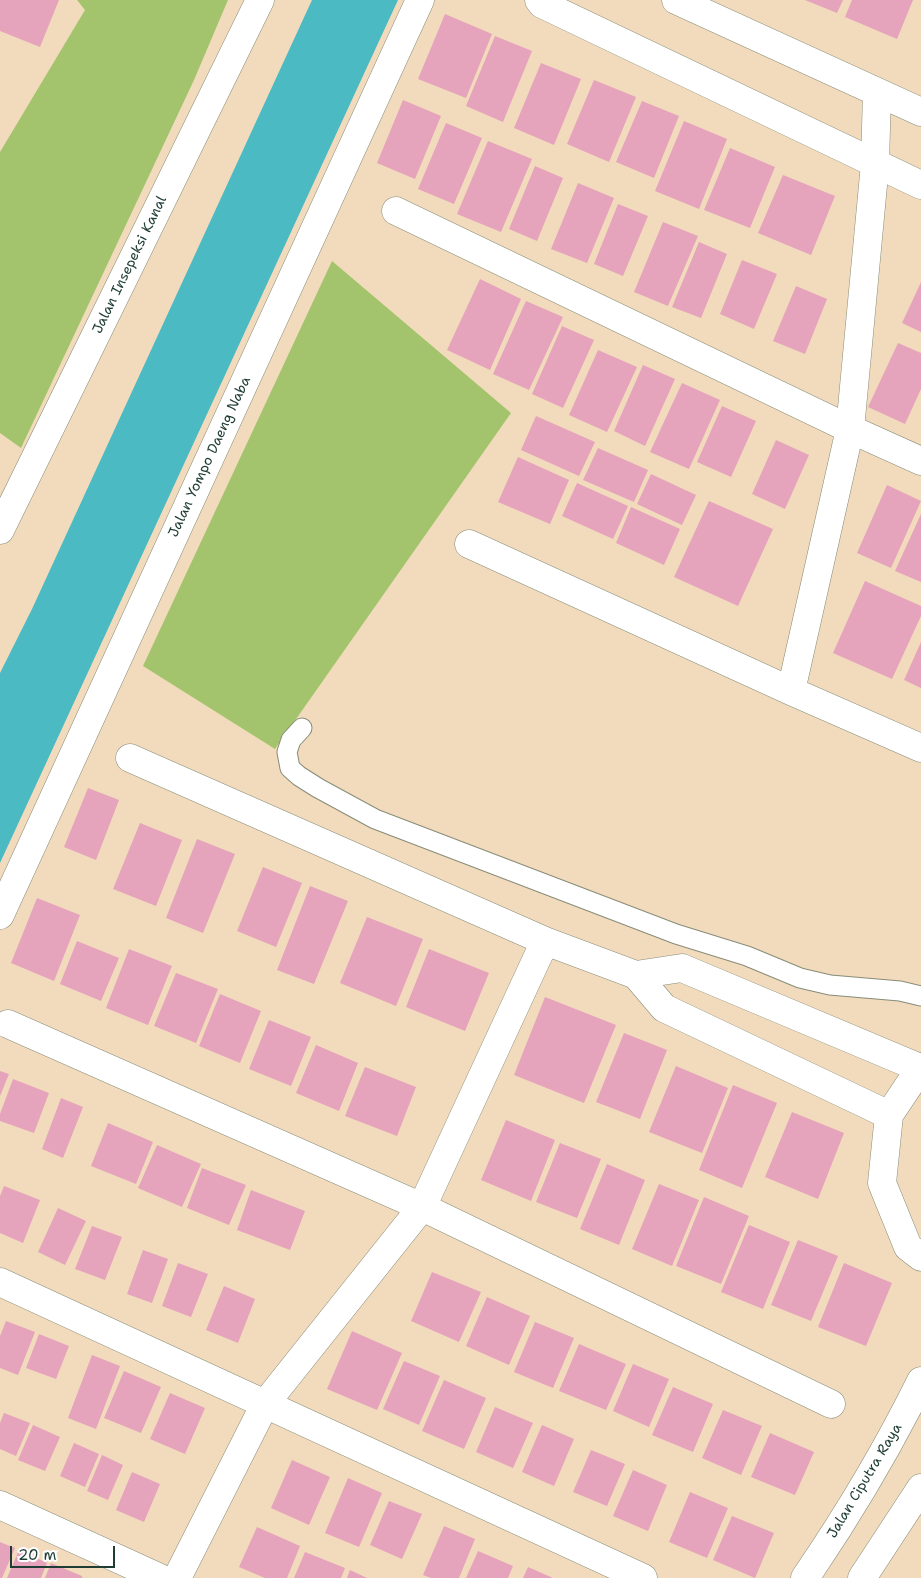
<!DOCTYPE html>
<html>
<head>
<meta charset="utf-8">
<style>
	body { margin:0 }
	#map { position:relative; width:921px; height:1578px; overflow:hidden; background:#f1dbbc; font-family:"Shantell Sans",sans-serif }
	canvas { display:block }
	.scale { position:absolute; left:10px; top:1546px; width:105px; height:22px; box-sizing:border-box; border:2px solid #1f3d34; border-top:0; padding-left:6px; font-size:15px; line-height:18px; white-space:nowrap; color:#1f3d34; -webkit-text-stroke:4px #fff; paint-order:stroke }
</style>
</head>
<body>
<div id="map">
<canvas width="921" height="1578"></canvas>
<div class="scale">20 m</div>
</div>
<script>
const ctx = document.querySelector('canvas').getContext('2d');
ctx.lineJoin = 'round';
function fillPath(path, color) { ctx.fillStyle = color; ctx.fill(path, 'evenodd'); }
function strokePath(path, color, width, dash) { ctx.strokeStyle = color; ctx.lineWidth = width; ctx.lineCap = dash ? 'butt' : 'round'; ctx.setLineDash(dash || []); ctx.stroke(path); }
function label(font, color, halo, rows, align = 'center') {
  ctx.font = font + ' "Shantell Sans",sans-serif'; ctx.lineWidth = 4; ctx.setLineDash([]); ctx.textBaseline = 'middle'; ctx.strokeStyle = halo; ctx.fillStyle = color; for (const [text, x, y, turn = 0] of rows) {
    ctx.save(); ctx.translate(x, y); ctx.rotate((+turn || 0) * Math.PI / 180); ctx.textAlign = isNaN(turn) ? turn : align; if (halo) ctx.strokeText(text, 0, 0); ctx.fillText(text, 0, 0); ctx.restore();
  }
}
const green = new Path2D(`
	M77,0H228L194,80L21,448L0,433V152L85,10Z
	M332,261L511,413L275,749L143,666Z`);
const water = new Path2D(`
	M312,0H398L0,863V673L32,609Z`);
const building = new Path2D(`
	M0,0H59L40,47L0,31Z
	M805,0H843L837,13Z
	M852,0H913L897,39L845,17Z
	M445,14L492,34L466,98L418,79Z
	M495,36L532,51L503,122L466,106Z
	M541,63L581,79L554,145L514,128Z
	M594,80L636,97L609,162L567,144Z
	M403,100L441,116L415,179L377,163Z
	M642,101L679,116L654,178L616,162Z
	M684,121L727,139L699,209L655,191Z
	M446,123L482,138L454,204L418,189Z
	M488,141L532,159L501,232L457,214Z
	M730,148L775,167L750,228L704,210Z
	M535,166L563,178L537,241L509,229Z
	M783,175L835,196L811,255L758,233Z
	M578,183L614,198L587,263L551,249Z
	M618,204L648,216L623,276L594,264Z
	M663,222L698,236L668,306L634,292Z
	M699,242L727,254L701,318L672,307Z
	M742,260L777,274L754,329L720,314Z
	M480,279L521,299L490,370L447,350Z
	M921,282V332L902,323Z
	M796,286L827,299L805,354L773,341Z
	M526,301L563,317L529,390L493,374Z
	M562,326L594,340L563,408L532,394Z
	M898,343L921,353V389L905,424L868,407Z
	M598,350L637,367L607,432L569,415Z
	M643,365L675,379L645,446L614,431Z
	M682,383L720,400L689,469L650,452Z
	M722,406L756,421L731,477L697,462Z
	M536,416L595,442L579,476L521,450Z
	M776,440L809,455L785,509L752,494Z
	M598,448L648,470L634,502L583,480Z
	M518,457L569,480L550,524L498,502Z
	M651,474L696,495L682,525L637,504Z
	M577,483L628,506L613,539L562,516Z
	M887,485L921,501L891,568L857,553Z
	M709,501L773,529L738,606L674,577Z
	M631,507L680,529L664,565L616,543Z
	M921,514V582L895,571Z
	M865,581L921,606V616L892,679L833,653Z
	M921,642V688L904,680Z
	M88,788L119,800L96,860L64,847Z
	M140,823L182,840L156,906L113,889Z
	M197,839L235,854L203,933L166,918Z
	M263,867L302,883L276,947L237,931Z
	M310,886L348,901L314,984L277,970Z
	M37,898L80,915L54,981L11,963Z
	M367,917L423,939L396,1006L340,983Z
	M77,941L119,958L101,1001L60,984Z
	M129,949L172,966L148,1025L106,1008Z
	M429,949L489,973L465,1031L406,1007Z
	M176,973L218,989L196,1043L154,1026Z
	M220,994L261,1011L240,1063L199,1046Z
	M545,997L616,1025L584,1103L514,1075Z
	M269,1020L311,1037L291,1086L249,1069Z
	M624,1033L667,1050L640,1119L596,1102Z
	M316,1045L358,1063L339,1111L296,1093Z
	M676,1066L728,1088L702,1153L649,1132Z
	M365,1067L416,1087L397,1136L345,1116Z
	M0,1071L9,1074L0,1096Z
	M13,1079L49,1093L34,1133L0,1121V1114Z
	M733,1085L777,1103L742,1188L699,1170Z
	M61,1098L83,1107L63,1158L42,1149Z
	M792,1112L844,1133L818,1199L765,1177Z
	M506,1120L555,1140L531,1201L481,1180Z
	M108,1123L153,1142L136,1184L91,1166Z
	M560,1143L601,1159L577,1218L536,1202Z
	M157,1145L201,1164L182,1207L138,1188Z
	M607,1164L645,1180L619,1245L580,1229Z
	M202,1168L246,1185L229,1225L187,1208Z
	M659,1184L699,1200L672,1266L632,1249Z
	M4,1186L40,1200L23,1243L0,1233V1196Z
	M251,1190L305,1211L290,1250L237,1230Z
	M704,1197L749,1216L721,1284L676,1266Z
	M58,1208L86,1221L65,1265L38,1252Z
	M749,1225L790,1242L763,1309L721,1292Z
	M92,1226L122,1237L105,1280L75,1269Z
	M798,1240L838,1256L811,1321L771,1305Z
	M143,1250L168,1259L152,1303L127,1294Z
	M178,1263L208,1274L191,1317L162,1306Z
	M844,1263L892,1283L866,1346L818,1327Z
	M432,1272L481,1292L459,1342L411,1321Z
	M224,1286L255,1299L238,1343L206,1330Z
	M487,1297L530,1316L509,1365L466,1346Z
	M6,1321L35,1332L18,1375L0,1368V1336Z
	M535,1322L574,1338L553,1388L514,1372Z
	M352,1331L402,1353L377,1410L327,1389Z
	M39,1334L69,1346L56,1379L26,1368Z
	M579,1344L626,1364L606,1410L559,1391Z
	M92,1355L120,1366L96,1429L68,1418Z
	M404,1361L440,1376L419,1425L383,1409Z
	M633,1364L669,1379L649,1427L613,1411Z
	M124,1371L161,1387L141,1433L104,1418Z
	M444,1380L486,1398L464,1449L422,1431Z
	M673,1387L713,1404L693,1452L652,1435Z
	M170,1393L205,1408L185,1454L150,1439Z
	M495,1407L533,1423L513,1468L476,1452Z
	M723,1410L762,1426L741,1475L702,1458Z
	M4,1413L30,1423L16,1456L0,1449V1423Z
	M33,1425L60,1437L45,1471L18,1460Z
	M542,1425L574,1439L554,1486L522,1472Z
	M770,1433L814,1452L795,1495L751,1477Z
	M74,1443L99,1454L85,1487L60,1476Z
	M591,1450L625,1464L607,1506L573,1492Z
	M102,1455L123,1465L108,1500L87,1491Z
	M292,1460L330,1477L309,1525L271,1508Z
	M633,1470L667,1485L648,1531L613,1516Z
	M132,1472L160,1484L144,1522L116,1510Z
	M348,1478L382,1493L359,1547L325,1533Z
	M690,1492L728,1508L707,1558L669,1542Z
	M389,1501L422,1514L402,1559L370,1545Z
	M732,1516L774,1533L755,1578L713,1560Z
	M444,1526L475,1539L459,1578H431L423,1575Z
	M257,1527L300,1546L287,1578H265L239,1567Z
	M0,1542L15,1548L2,1578H0Z
	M19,1550L47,1563L41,1578H7Z
	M478,1551L513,1566L508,1578H466Z
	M305,1552L345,1568L341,1578H294Z
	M51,1563L82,1576V1578H45Z
	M528,1567L553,1578H523Z
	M350,1570L367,1578H347Z`);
const lane = new Path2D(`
	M302,728L291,740L287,752L290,768L299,776L318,788L375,819L676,934L747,956L800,978L830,985L900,991L921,996`);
const street = new Path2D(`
	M539,0L542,4L921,185
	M676,0L921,112
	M396,211L850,429L921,461
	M469,544L791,691L921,748
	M791,691L850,429L875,164L877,92
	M130,758L545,941L636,975L682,968L920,1068
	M636,975L664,1008L889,1115
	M8,1024L422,1207L831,1404
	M921,1067L889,1115L882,1183L908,1247L921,1257
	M0,1282L643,1578
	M0,1505L160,1578
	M177,1578L265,1404L422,1207L545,941
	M805,1578C848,1515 887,1450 921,1381
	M862,1578L921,1488`);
const secondary = new Path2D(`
	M0,530L260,0
	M0,915L420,0`);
const streetNames = [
	["Jalan Insepeksi Kanal",130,265,-64],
	["Jalan Yompo Daeng Naba",210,457,-65],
	["Jalan Ciputra Raya",865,1481,-59]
];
fillPath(green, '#a3c46c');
fillPath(water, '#4cbac3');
fillPath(building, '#e6a3bc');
strokePath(lane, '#888c78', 21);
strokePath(street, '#888c78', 29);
strokePath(secondary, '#888c78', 29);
strokePath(lane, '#fff', 19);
strokePath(street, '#fff', 28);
strokePath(secondary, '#fff', 28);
label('14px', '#1f3d34', '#fff', streetNames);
</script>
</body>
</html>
